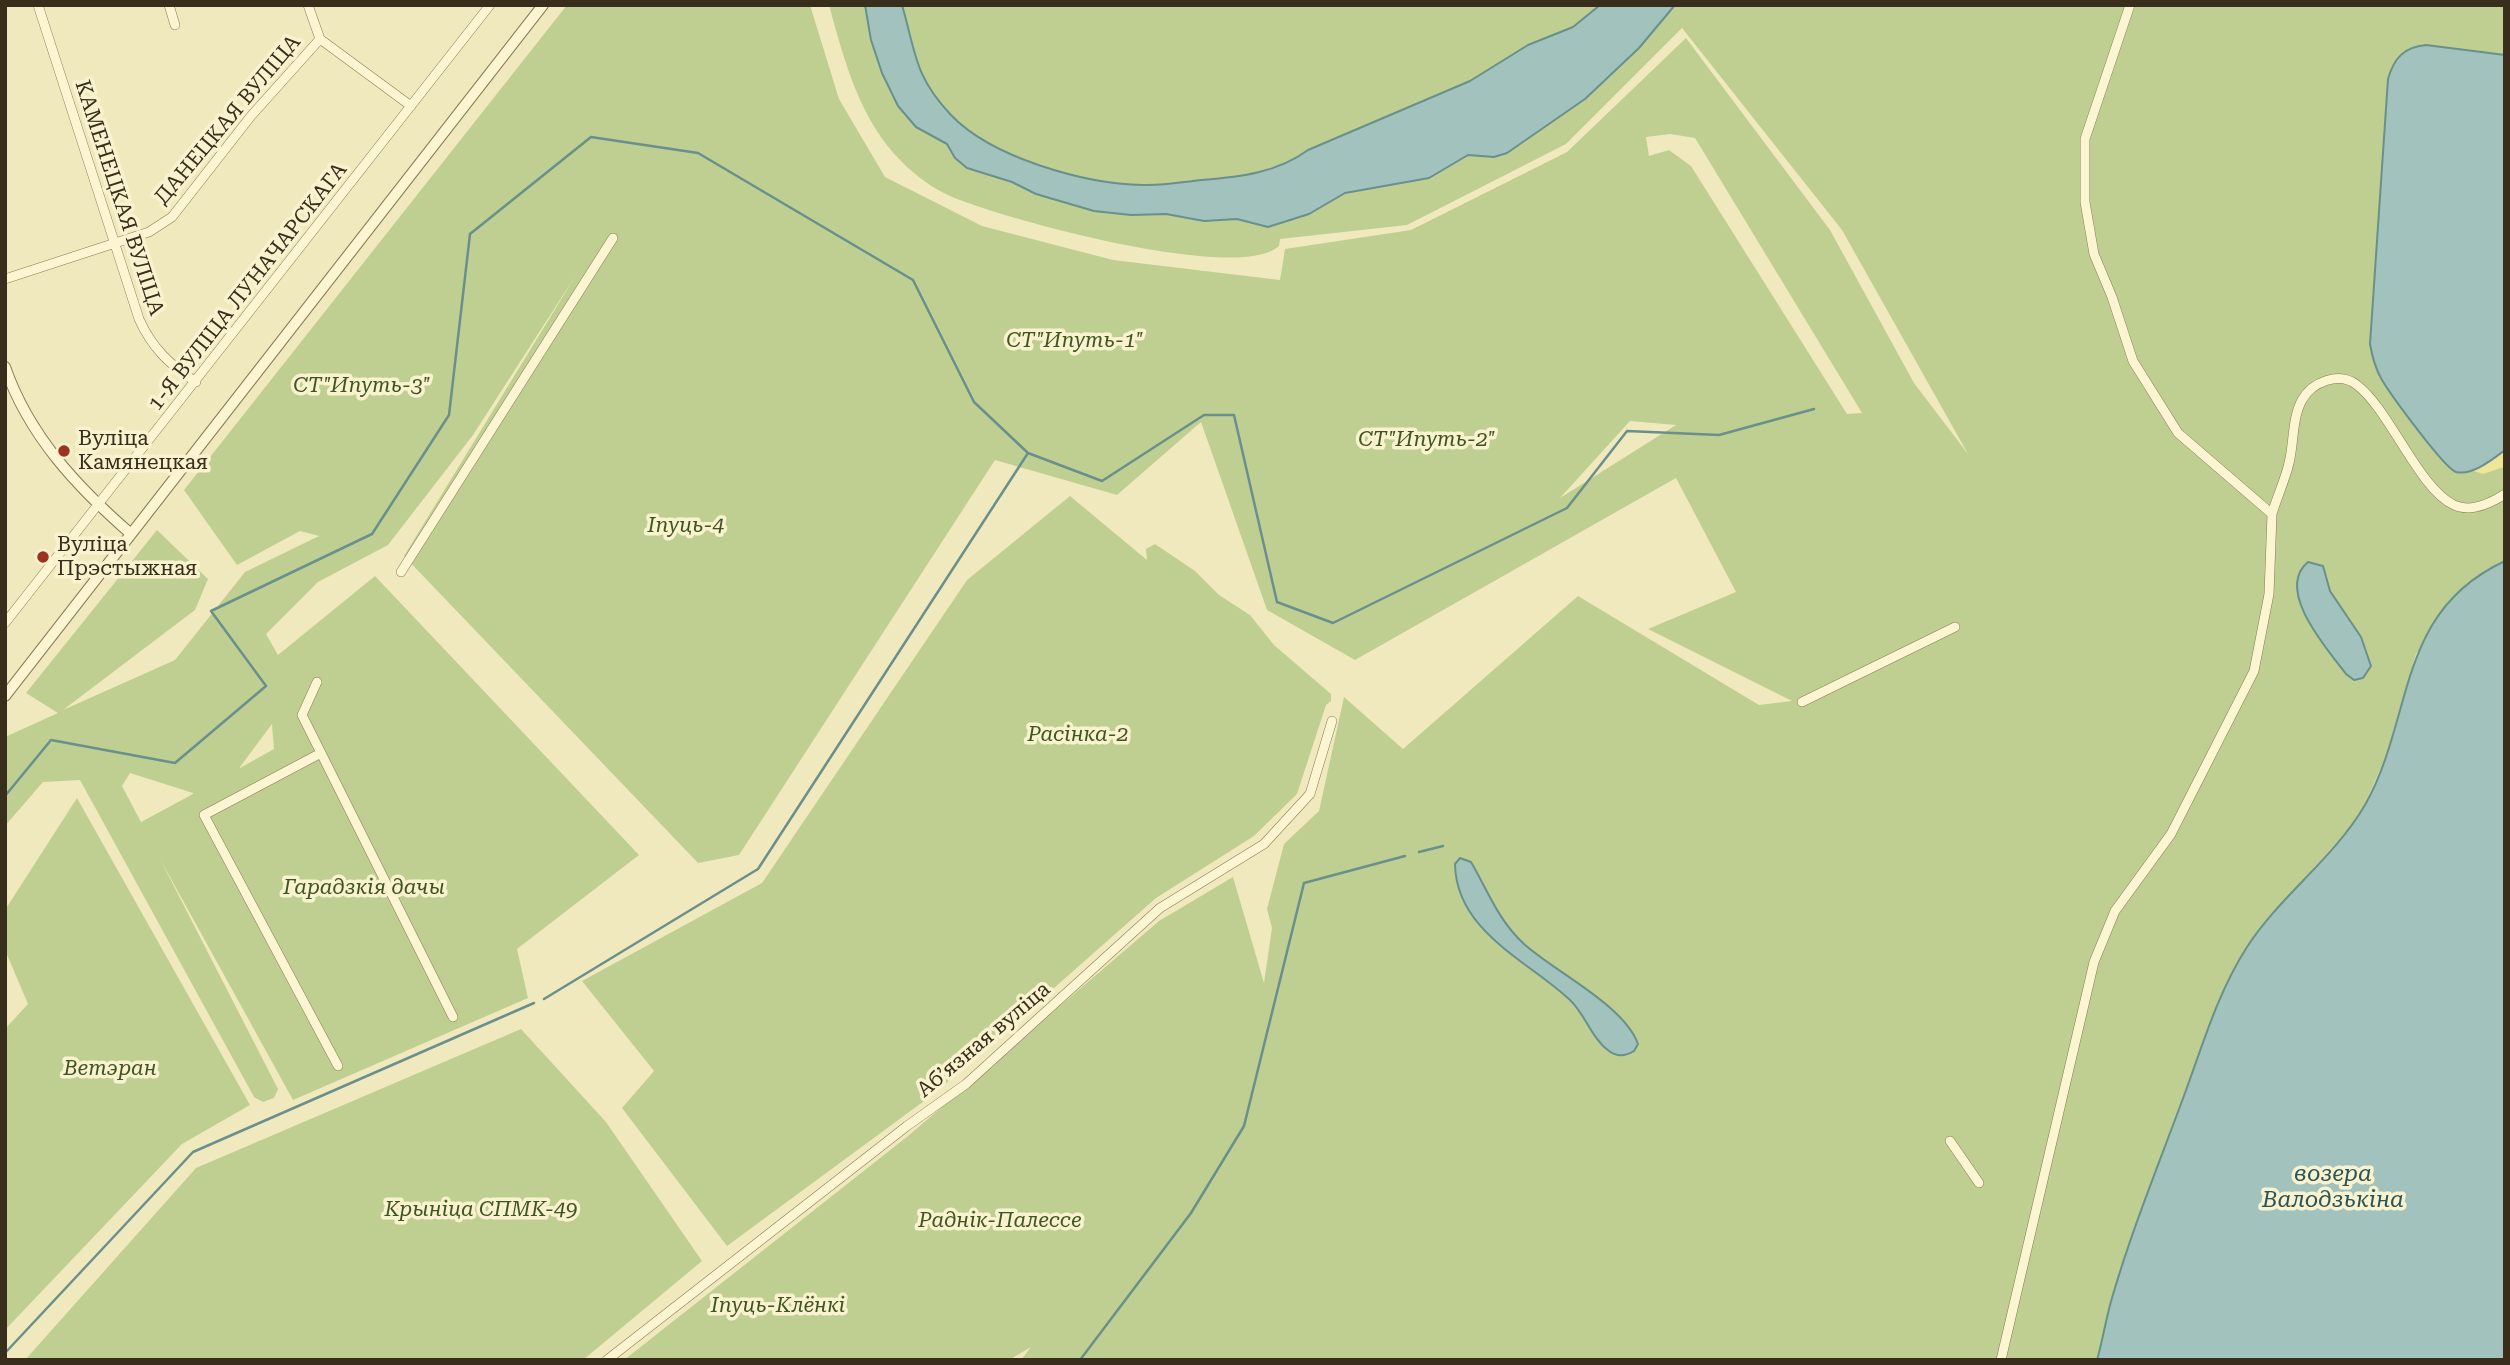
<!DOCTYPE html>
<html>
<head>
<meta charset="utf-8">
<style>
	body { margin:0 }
	#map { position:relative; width:2510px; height:1365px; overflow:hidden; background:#f1e9be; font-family:"Roboto Serif",serif }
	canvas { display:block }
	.frame { position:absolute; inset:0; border:7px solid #382e1b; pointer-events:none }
</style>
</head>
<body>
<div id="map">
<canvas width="2510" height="1365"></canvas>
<div class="frame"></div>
</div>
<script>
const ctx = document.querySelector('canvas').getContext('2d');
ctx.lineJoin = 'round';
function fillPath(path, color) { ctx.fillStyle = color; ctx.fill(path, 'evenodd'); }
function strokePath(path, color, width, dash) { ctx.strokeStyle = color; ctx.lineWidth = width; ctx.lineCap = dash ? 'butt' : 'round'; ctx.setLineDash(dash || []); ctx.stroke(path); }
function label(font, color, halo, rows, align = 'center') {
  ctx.font = font + ' "Roboto Serif",serif'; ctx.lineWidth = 7; ctx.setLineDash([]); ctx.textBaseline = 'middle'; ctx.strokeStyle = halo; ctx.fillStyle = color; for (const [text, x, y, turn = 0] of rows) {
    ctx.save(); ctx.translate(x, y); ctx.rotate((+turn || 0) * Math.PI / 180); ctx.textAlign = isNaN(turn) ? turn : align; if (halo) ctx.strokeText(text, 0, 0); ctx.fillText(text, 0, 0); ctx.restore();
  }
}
const green = new Path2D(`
	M567,5H810L839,99L885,177L982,226L1113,260L1280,280L1285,249L1411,230L1567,152L1686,38L1830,230L1914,383L1968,454L1842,230L1682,28L1566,144L1407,225L1280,239L1279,246C1239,284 1000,218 950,196C932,188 916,176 902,162C860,121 844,60 829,5H2505V561L2485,571L2416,654L2386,756L2365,804L2348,830L2261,927L2234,970L2205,1037L2126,1254L2097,1360H1021L1031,1347L1009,1360H624L908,1136L1159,921L1233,877L1264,983L1272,928L1267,909L1284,844L1319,811L1344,697L1403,749L1578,596L1759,705L1792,701L1648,629L1736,592L1676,478L1355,660L1267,610L1201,422L1117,495L995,460L739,855L698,863L404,556L576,275L473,435L388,545L318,582L266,634L278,655L375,576L639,855L517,949L528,998L293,1100L160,859L278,1089L274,1098L263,1102L254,1097L80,780L43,782L5,826V737L58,713L26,693L157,530L208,579L195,610L63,710L175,660L245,572L319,536L300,531L237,565L184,490ZM1670,134L1695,138L1862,413L1847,414L1691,166L1669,150L1649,156L1646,137ZM1630,421L1676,425L1560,498ZM272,724L274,749L240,768V767ZM130,773L193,793V794L141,822L122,786Z
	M1070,496L1147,560L1146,549L1155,544L1195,571L1219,595L1250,615L1274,645L1331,694V701L1326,705L1297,794L1254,836L1156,898L935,1093L727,1246L622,1108L654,1071L582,981L762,883L967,580Z
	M77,798L250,1105L182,1144L5,1330V1029L28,1004L5,950V910Z
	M521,1029L606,1122L702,1261L583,1360H25L196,1168Z`);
const sand = new Path2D(`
	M2505,450L2504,467L2483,474L2471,470Z`);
const water = new Path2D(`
	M865,5H902C916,53 914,76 951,115C992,158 1085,184 1143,185C1163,186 1182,182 1202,180C1239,177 1277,173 1308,150L1470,81L1528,45L1573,27L1600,5H1675L1639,48L1585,99L1507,153L1494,157L1468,155L1429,178L1345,193L1309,214L1268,227L1237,219L1204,221L1166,214L1131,215L1094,211L1036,194L1012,182L967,168L955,158L947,144L916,127L898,106L882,73L871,40Z
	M2426,45L2505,55V450C2493,459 2472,476 2456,472C2444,468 2391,395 2382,380C2375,368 2372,356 2370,344L2388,79C2394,58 2404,47 2426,45Z
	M2505,561V1360H2097C2103,1339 2106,1318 2112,1298C2132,1229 2160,1161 2185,1093C2203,1044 2218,992 2247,947C2280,896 2334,858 2365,805C2415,716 2395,612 2505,561Z
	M2308,562L2323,566L2330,591L2361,637L2371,666L2363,678L2354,680L2346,674C2328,650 2274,590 2308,562Z
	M1460,858L1471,862C1488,891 1498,920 1524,944C1555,972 1624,1005 1638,1044L1634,1051C1626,1056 1617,1057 1609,1051C1592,1039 1585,1014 1570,1000C1529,961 1456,932 1455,864Z`);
const stream = new Path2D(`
	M5,796L51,740L175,763L266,686L211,611L372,534L449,415L470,234L591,137L698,153L913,280L974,402L1028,453L1102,481L1204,415H1234L1277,602L1333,623L1567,508L1627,431L1719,435L1814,409
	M1419,852L1443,846
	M544,999L758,869L1028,453
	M5,1353L193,1152L534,1003
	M1080,1360L1191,1213L1244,1126L1304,883L1405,856`);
const minor = new Path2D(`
	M38,5L139,319C152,348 170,365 196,382
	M169,5L175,25
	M308,5L320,39L411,106
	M5,279L149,232L172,217L251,116L320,39
	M2272,514C2277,497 2285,480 2289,463C2294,443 2292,418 2302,400C2312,382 2339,371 2357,385C2389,409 2419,489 2454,505C2471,513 2491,503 2505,494
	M401,572L613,238
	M5,623L490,5
	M317,682L302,715L453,1017
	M1802,702L1955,627
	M321,753L204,815L338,1066
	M1950,1141L1979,1183
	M607,1360L907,1126L966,1084L1160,908L1264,844L1310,794L1332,721
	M2001,1360L2094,962L2115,911L2171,834L2254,671L2269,594L2272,514L2178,433L2133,361L2112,297L2094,254L2085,202V139L2130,5`);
const tertiary = new Path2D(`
	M5,367C29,436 77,487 131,534
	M5,696L543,5`);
const markers = [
	[64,451,7,"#9d3422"],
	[43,557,7,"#9d3422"]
];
const streetNames = [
	["ДАНЕЦКАЯ ВУЛІЦА",228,120,-50],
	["КАМЕНЕЦКАЯ ВУЛІЦА",119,198,72],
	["1-Я ВУЛІЦА ЛУНАЧАРСКАГА",248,287,-52],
	["Абʼязная вуліца",984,1040,-40]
];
const parkNames = [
	["СТ\"Ипуть-1\"",1075,341],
	["СТ\"Ипуть-3\"",362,386],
	["СТ\"Ипуть-2\"",1427,440],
	["Іпуць-4",686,526],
	["Расінка-2",1078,735],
	["Гарадзкія дачы",364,888],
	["Ветэран",110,1069],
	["Крыніца СПМК-49",481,1210],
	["Раднік-Палессе",1000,1221],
	["Іпуць-Клёнкі",778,1306]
];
const poiNames = [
	["Вуліца",78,439],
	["Камянецкая",78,463],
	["Вуліца",57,545],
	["Прэстыжная",57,569]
];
const waterNames = [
	["возера",2333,1174],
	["Валодзькіна",2333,1200]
];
fillPath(green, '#bfcf92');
fillPath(sand, '#efe599');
fillPath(water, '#a2c2bd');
strokePath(water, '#69908c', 2);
strokePath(stream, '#69908c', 2.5);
strokePath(minor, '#8a7a56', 10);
strokePath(tertiary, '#8a7a56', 12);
strokePath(minor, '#fbf5d2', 9);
strokePath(tertiary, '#fbf5d2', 10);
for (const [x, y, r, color] of markers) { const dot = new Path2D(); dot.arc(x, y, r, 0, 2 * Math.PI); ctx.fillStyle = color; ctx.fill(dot); strokePath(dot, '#f8f2ce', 2.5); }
label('21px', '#382e1b', '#f8f2ce', streetNames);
label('italic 21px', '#405620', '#f8f2ce', parkNames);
label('21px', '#382e1b', '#f8f2ce', poiNames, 'left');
label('italic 23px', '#295559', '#f8f2ce', waterNames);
</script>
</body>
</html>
